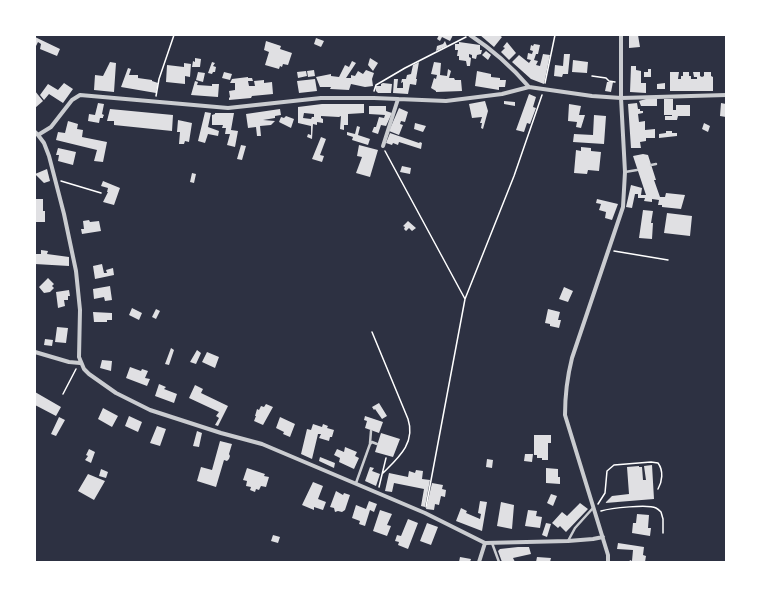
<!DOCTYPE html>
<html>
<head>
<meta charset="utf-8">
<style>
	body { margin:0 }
	#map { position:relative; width:761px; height:597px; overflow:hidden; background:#2d3142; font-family:"Crimson Pro",serif }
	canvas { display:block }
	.frame { position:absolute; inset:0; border:36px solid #fff; pointer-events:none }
</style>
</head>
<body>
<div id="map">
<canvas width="761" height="597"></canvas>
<div class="frame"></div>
</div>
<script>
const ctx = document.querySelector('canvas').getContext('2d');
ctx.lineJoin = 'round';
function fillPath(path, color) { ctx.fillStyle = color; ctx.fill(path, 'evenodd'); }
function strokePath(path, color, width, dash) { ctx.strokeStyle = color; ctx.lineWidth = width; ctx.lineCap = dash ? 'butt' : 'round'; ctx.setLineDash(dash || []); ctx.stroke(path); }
const building = new Path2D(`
	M439,35H453L450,41L442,37L440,41L437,39Z
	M480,35H499L502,37L494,47Z
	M629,35H638L640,47L629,48Z
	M35,37L60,49L57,56L40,49L41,44L38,42L35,48Z
	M316,38L324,41L321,47L314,44Z
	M266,41L281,46L280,49L292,53L288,65L283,64L282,67L280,66L279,69L265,65L269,52L264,50Z
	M445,41L447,46L436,51L437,46L443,44Z
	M459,42L480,45V50H482L481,54L477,55L476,59L472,58V55L469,54V57L471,58L470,66H467L466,61L459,60V56H457L458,50H455V44H459Z
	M507,42L516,53L509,60L501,52L505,48L503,47Z
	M534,44L540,45L538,54H536L534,60L538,61L536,65L540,66L543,54L550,55L544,84L531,79L512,62L519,55L529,63L531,60L527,59L528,53L532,54L533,51L530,50L531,45L533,46Z
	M486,51L491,55L488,60L482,55Z
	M564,54H570L568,74H563L562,77L554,76L555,65L563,66Z
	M195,58L201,59L200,67H192L193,61L195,62Z
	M370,58L378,63L373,71L368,65Z
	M573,60L588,62L587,73L572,72Z
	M352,61L356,63L346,78H351V75L355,76L358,71L363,74L366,70L374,73L372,79L373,86L365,87L351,84L349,90L330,89L331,87H320L316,77L331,74V76L339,77L345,65L349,67Z
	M110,62L116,63L114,92L94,90L95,75L103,76Z
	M212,62L215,63L213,66L216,67L215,72H213L212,74L208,73Z
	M419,62L416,79H417L416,85L410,84L408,94L393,93L394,79H398L397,88H403V82L401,83L402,79H406L407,75L411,74L413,65Z
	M434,62L441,63L440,75L447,76L448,69L451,71L449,78H454L455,80H461L462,91L436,92V91L431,88L434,78L436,79L437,75L431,74Z
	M184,63L191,64L190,77L185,76V84L166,82L167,65L184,67Z
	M631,66H636V70L641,71V83H646V93L630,92Z
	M128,68L131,69L129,75H138V78L152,80V81L158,83L156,93L121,87Z
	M648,69H651V77H644V72H648Z
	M314,70L315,76L308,77L307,71Z
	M306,71L307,76L298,78L297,72Z
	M477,71L491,74V77L500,78V80H506L505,87H499V90L475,86Z
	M198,72L205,73L203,82L196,80Z
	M224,72L232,74L230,80L222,78Z
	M670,72H679L678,79H681V76H683V72H689V76H691V79H697V77H694L693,72H700V76L702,77L704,76V72H711V76L713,77V91H670Z
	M248,77V78H252L253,81H248L249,86H255L254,81L264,80V83L272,82L273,94L252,96L251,98L229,100V98L230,97L229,91L235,90V83H230L232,79Z
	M315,79L317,91L299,93L297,81Z
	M195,81L198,82L197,85L212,86V84H219L218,97L191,95Z
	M607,82H613L611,92L605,91Z
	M64,83L73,89L63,103L49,94L44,100L40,95L48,84L58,90Z
	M383,83L392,84L391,93H378L376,91L375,86H381V84Z
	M665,83V89H657V84Z
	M35,91L43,101L35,108Z
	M529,94L536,97L533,107L536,108L530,124L527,123L524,132L516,130Z
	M646,99H657V106H641L639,101Z
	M664,99H673V110H676V105H690V116H678L677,120H665V116H672V115H664Z
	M485,101L488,111L483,129L481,128L482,123H480L482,117L472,118L469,104Z
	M504,101L515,102V106L504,104Z
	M98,103L104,104L102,114L104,115L103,117V118H100L99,123L88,121L89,114L95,115Z
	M637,103L638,109H640V111H643V113L638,114L639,122L645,121V130L655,129V138H646V141L640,142L641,148H631L628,104Z
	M721,103L726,104V117L720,116Z
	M322,104H364V113L348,114V125H344V130L340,129L341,116L339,117L321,116V118L323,119V123L317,122V125L313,124L312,139L307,137L308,134L311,135V126L298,123V107ZM304,113L314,114V117H312L311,119L303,118Z
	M569,104L581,106L579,115H585L581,128L576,127L577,122L568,121Z
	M369,106H386V111L392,113L386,126L381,125L378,134L372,132L374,127H376L379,117L384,118L385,115L369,114Z
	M399,108L408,112L405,122L401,121L400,124L403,125L399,135L389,131Z
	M110,109L173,115L172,131L114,125V121H107Z
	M280,109L281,115L275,116V118L263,120L275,121L271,125L260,126L261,136H257L256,127L248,128L246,114Z
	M205,112L211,113L208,127L219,131L218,136L208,134L205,143L198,141Z
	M215,113H234L231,130L238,131L235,147L227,145L230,134H225L226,128H222L223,125H212V115L215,114Z
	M594,115L606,116L604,144L573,142L574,134L593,135Z
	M286,116L294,119L291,128L279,122L281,117L284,118Z
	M178,120L192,123L189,142L185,141L184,144H179L180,132H177Z
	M68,121L78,124L77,129L83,130L82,137L107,142L103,162L94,161L97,150L56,140L58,132L65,133Z
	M415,123L426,126L423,132L414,129Z
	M704,123L710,126L708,132L702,129Z
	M357,126L360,127L358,135L370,139L368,145L352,140L353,137L347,135V132L355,134Z
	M666,131H672V133H677V136L659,138V134L666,133Z
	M390,133L419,143L420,142L422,143L421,149L399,142L398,145L393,143L392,145L386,143Z
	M321,137L326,139L320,155L324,156L322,162L312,159Z
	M241,145L246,146L242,160L237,159Z
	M359,145L378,150L370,177L356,173L362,157L357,156Z
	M581,147L591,148V151L601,152L599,171L588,170L587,174L574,173L576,150L581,151Z
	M58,148L76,152L73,165L58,161L59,155H56Z
	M643,154L648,155L656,180H654L660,197H665L666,193L685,195L681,209L662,207V205H658L659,200L652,199V202L644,201L645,198H638V194H635L632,208L626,207L631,185L642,188L641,195H646L633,156Z
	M402,166L411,168L410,174L400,172Z
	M47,169L50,181L44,183L35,174Z
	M192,173L196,174L194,183L190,182Z
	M103,181L120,188L114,205L103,202L108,192H107L108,188L101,186Z
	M35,199H43V211H45V222H36Z
	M597,199L618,204L612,220L605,218L606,212L599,210L601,204L596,203Z
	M643,210L653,211L651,223H653L652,239L639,238Z
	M667,213L692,216L690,236L664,233Z
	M89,220L90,222L99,221L101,231L82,234L81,229H84L83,221Z
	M408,221L416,228L412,231L409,228L406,231L404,229L405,227L403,226Z
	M41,250L48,251L47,254L69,257V266L35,264V254H41Z
	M102,264L104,273H107L106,270L113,268L114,275L95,279L93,266Z
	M48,278L54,284L52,286L54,288L50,292L44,293L39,287Z
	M110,286L112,300L105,301L104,297L94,299L93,289Z
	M564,287L573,291L568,302L559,299Z
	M69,290L70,296H68V300H64L65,306L58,308L56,292Z
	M132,308L142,313L139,320L129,315Z
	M156,309L160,311L156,319L152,317Z
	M548,309L560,312L558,320H561L559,328L550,326V324L545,323Z
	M93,312L112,313V320H107V322H94Z
	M57,327L68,328L66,343L55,342Z
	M45,339L53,340L52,346L44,345Z
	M171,348L174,350L169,365L165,364Z
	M197,350L201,353L196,364L190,362Z
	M207,352L219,357L215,368L202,362Z
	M102,360L112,361L111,371L100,368Z
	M130,367L141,371L142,369L148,371L145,378L150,379L147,386L126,378Z
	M159,384L166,387L164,389L177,394L174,403L155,396Z
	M195,385L203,389L201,393L228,406L218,426L215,425L219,418L216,416L219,412L189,398Z
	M35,392L61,407L56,416L35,405Z
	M379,403L387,416L382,419L375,409L374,410L372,407Z
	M266,404L273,407L263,425L254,421L256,416H255L257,409L259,410L261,406L264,407Z
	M103,408L118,416L112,427L98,419Z
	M129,416L142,422L138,432L125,426Z
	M365,416L383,422L379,433L365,428L367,421L364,420Z
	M59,417L65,420L56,436L51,434Z
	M280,417L295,424L290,437L283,434L284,432L276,428Z
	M313,424L322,427L323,424L328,426L327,428L334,430L332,437H330L329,441L319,438L321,434H318L312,459L301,454L307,429L311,430Z
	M157,426L166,429L160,446L150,443Z
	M197,431L202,433L199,447L193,446Z
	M381,433L400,439L393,457L375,452Z
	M534,435H551V443H548V460H542V458H537V455H534Z
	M220,441L232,444L229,454L230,456L229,459L227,461L224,460L216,487L197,481L201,467L212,470Z
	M345,447L357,452L355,456L359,458L354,469L339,462L340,458L334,455L337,449L344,452Z
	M89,449L95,452L91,463L85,460L88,456L86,455Z
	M525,454H533L532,462L524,461Z
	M320,457L335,463L334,468L319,461Z
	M487,459L493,460L492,468L486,467Z
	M652,465L654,499L605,503L612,496L629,494L627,467L639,466V467H642L643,480H646L644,466Z
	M370,467L374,468L372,471L380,474L376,486L365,481Z
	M247,468L265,474L264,476L269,477L266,487L261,486L259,490L256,489L255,492L250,490L251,487L246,486L247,481L243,480Z
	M546,468L558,469V477H560V484L546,483Z
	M101,469L108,472L106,478L99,476Z
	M416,470L423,471L422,479L430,480L425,507L421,506L424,489L394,483L392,492L385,491L389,473L408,477L409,471L415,473Z
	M88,474L105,481L94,500L78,491Z
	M313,482L323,486L318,499L326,502L323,510L314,507V510L302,505Z
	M432,483L443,485L442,489L446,490L445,497L441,496L439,505L435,504L434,510L426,509Z
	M336,491L343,495L344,493L350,495L345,510L342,512L338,511L335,512L334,508L330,507Z
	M551,494L557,496L553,506L547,503Z
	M369,501L377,504L374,512L370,510L365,526L359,524L360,521L352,518L356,505L366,509Z
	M480,501L487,502L482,531L456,521L461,508L467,511L466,513L480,519L481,514L478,513Z
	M501,502L514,505L512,529L497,526Z
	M580,503L588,509L566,532L560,526L558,528L552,523L562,512L567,516Z
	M380,510L392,514L387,525L391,526L387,536L373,531Z
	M528,510L537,511L536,516L542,517L540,528L525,526Z
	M637,514L649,515L648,528H651L650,536L632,533L633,523H636Z
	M408,519L418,523L408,549L398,545L399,542L395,541L397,535L401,536Z
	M427,523L438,527L431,545L420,541Z
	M546,523L551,524L547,537L542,535Z
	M273,535L280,537L278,543L271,541Z
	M618,543L644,547L643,555L646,556L645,562H629L630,560L632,561L633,550L617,549Z
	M518,547H529L531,554L513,558L515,562H502L498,551L500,549Z
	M460,557L471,559L470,562H459Z
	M537,557L551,558L550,562H536Z`);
const path = new Path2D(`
	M592,76L606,78L609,81L615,82
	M545,83L555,35
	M374,91L376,85L405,68L466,37
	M156,96L159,79L174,35
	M385,151L465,299
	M61,181L101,193
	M614,251L668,260
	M372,332L408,419C416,443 398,458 383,473
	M63,394L76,369
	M379,487L386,458
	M598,504L605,493L607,471L614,465L651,462L658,463C664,471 662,482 658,489
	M426,507L465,299L514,176L542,95
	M601,511C611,508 648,504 656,508C658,509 660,511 661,512L663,519V533`);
const service = new Path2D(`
	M651,165L656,164
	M625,172L637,170
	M370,443L371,431
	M356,483L370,444L372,442L377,444
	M568,541L575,528L593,508
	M492,543L499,562`);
const minor = new Path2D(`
	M470,35C493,50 511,66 529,87
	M35,132L38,135L44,143L49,156L64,214L76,271L80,310L79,357L84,369L89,374L116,393L150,410L221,433L262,444L425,513L485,543L568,541L593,539L603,537
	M38,135L51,127L72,100L80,95L228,108L321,98H374L446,101L502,94L529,87L592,96L621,98L726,95
	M383,146L398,99
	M35,352L69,362L80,363
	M479,562L485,543
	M608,562V555L565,415C565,395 567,378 572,358L623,207L625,172L621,98V35`);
fillPath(building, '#e0e0e3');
strokePath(path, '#fff', 1.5);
strokePath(service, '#caccd0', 2.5);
strokePath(minor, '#caccd0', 4);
</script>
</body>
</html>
